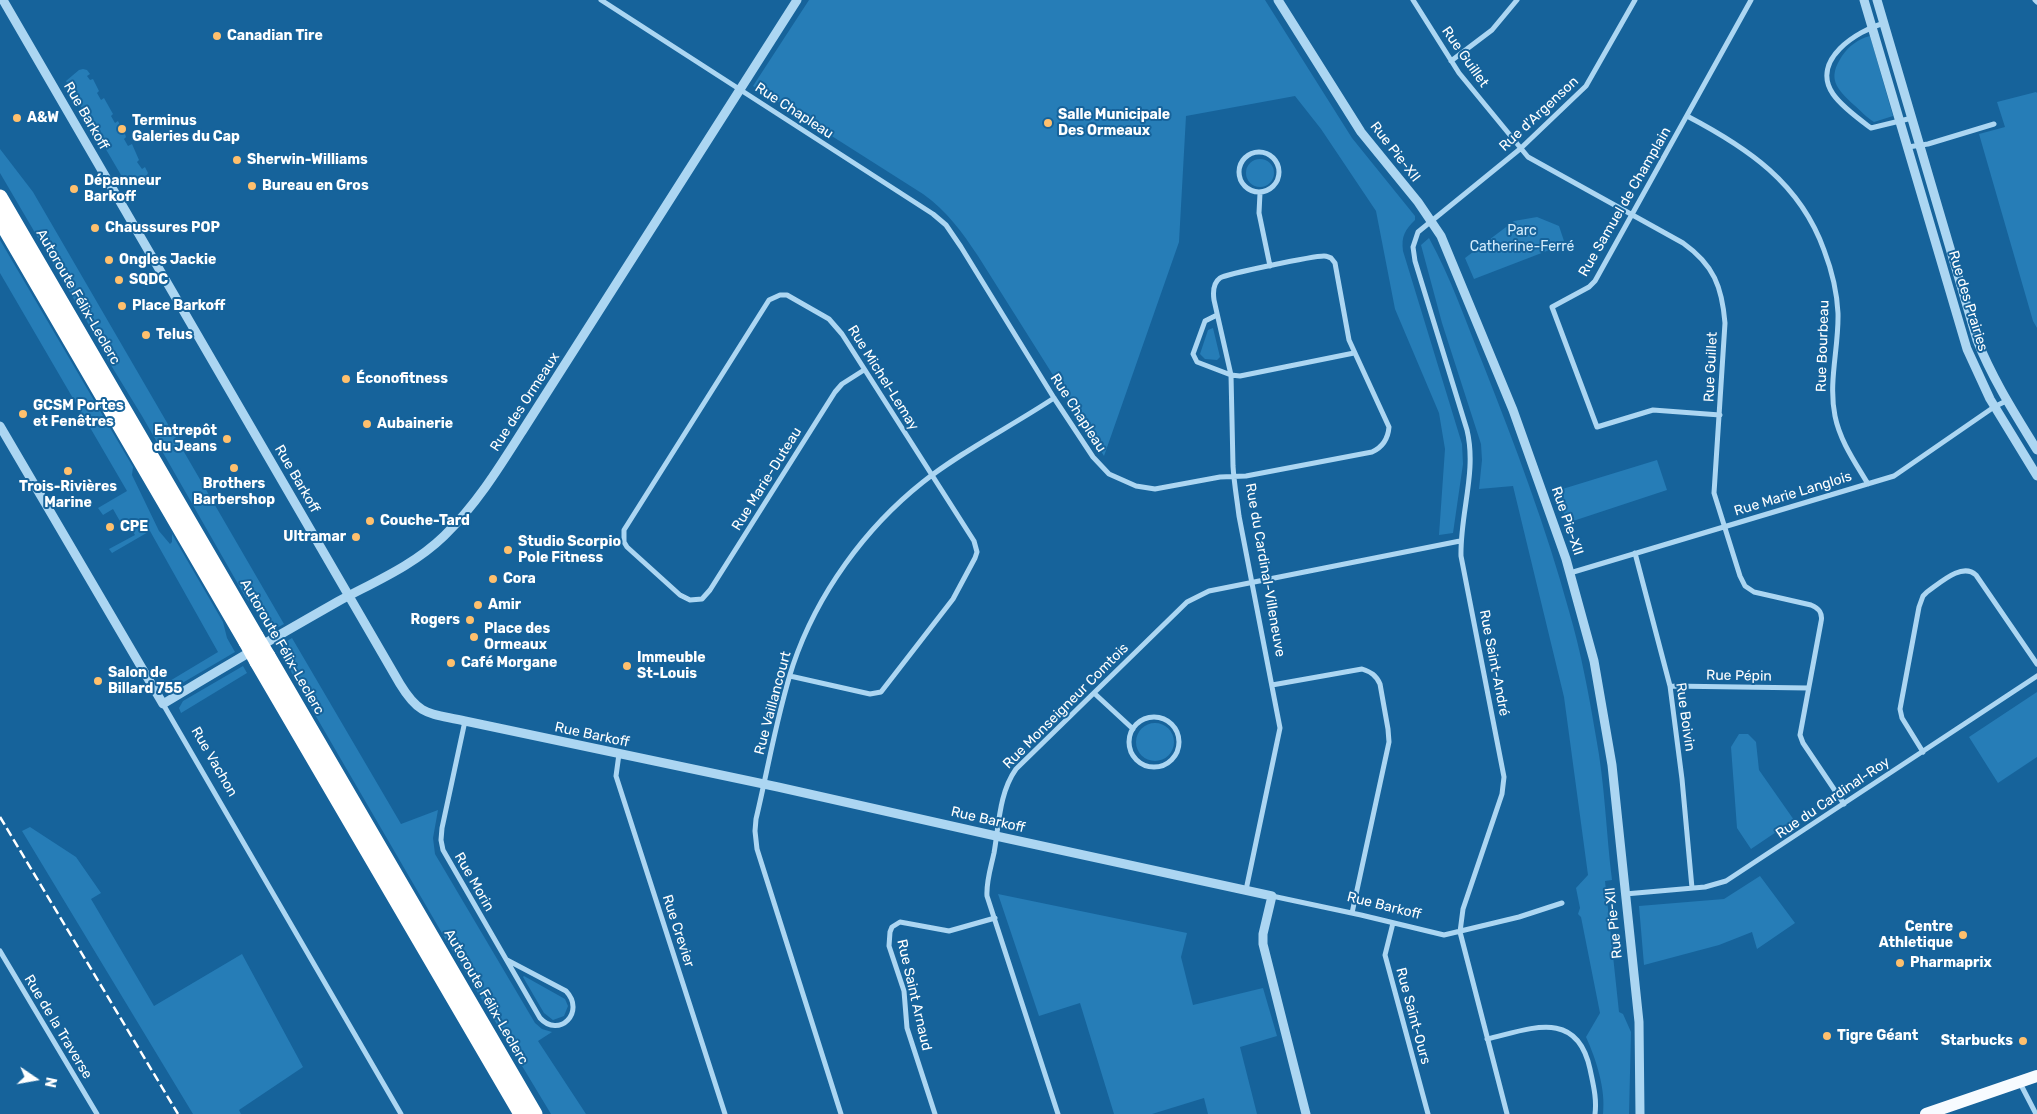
<!DOCTYPE html>
<html>
<head>
<meta charset="utf-8">
<style>
	body { margin:0 }
	#map { position:relative; width:2037px; height:1114px; overflow:hidden; background:#16639b; font-family:Rubik,sans-serif }
	canvas { display:block }
	.north { position:absolute; left:10px; top:1054px; width:50px; height:50px; -webkit-text-stroke:4px #16639b; paint-order:stroke; rotate:102deg; font-size:14px; font-weight:700; line-height:20px; text-align:center; color:#fff }
	.north::after { content:''; display:block; margin:auto; width:18px; height:22px; background:#fff; clip-path:polygon(50% 0,100% 100%,50% 72%,0 100%) }
</style>
</head>
<body>
<div id="map">
<canvas width="2037" height="1114"></canvas>
<div class="north">N</div>
</div>
<script>
const ctx = document.querySelector('canvas').getContext('2d');
ctx.lineJoin = 'round';
function fillPath(path, color) { ctx.fillStyle = color; ctx.fill(path, 'evenodd'); }
function strokePath(path, color, width, dash) { ctx.strokeStyle = color; ctx.lineWidth = width; ctx.lineCap = dash ? 'butt' : 'round'; ctx.setLineDash(dash || []); ctx.stroke(path); }
function label(font, color, halo, rows, align = 'center') {
  ctx.font = font + ' Rubik,sans-serif'; ctx.lineWidth = 4; ctx.setLineDash([]); ctx.textBaseline = 'middle'; ctx.strokeStyle = halo; ctx.fillStyle = color; for (const [text, x, y, turn = 0] of rows) {
    ctx.save(); ctx.translate(x, y); ctx.rotate((+turn || 0) * Math.PI / 180); ctx.textAlign = isNaN(turn) ? turn : align; if (halo) ctx.strokeText(text, 0, 0); ctx.fillText(text, 0, 0); ctx.restore();
  }
}
const green = new Path2D(`
	M809,0H1265L1352,138L1415,216V220C1405,230 1401,236 1403,251L1462,444L1463,464L1453,533L1439,535L1445,449L1439,413L1395,309L1376,211L1321,129L1295,96L1186,116L1179,242L1104,456L978,256C962,232 947,211 923,194L753,86Z
	M1870,36L1893,116L1874,122C1867,118 1860,110 1854,105C1836,88 1827,79 1842,56C1849,46 1858,39 1870,36Z
	M83,69L87,70L90,74L87,76L90,80L93,79L99,91L97,93L101,100L104,98L113,114L111,116L115,123L118,121L121,127L119,129L121,132L124,131L126,137L124,139L128,146L132,144L139,160L137,162L142,169L145,167L148,173C145,181 136,186 128,187L66,81L79,70Z
	M2036,92L2037,93V328L2033,321L1979,134L2005,127L1997,102Z
	M0,149L33,192L284,624L271,631L263,617L246,598L142,416L109,362L99,342L0,173Z
	M1246 173a14 14 0 1 1 28 0a14 14 0 1 1-28 0Z
	M1537,217L1559,226L1565,244L1474,279L1465,258L1514,221Z
	M1429,238C1451,278 1466,322 1483,364C1515,445 1546,527 1569,611C1581,652 1589,695 1596,737C1605,784 1606,832 1612,880L1605,881L1619,1012L1623,1014L1631,1032L1629,1114H1603C1606,1089 1596,1059 1586,1037L1600,1013L1581,917L1578,914L1580,908L1576,888L1588,875L1564,697L1513,486L1479,489L1482,460L1481,444L1442,323L1421,245Z
	M0,240L133,467L132,475L159,531L170,544L172,542V534L223,622L227,638L235,652L167,692L163,685L218,652L150,531L112,553L109,549L135,535L130,527L125,530L113,509L103,515L98,508L127,491L0,273Z
	M1213,328L1220,357L1217,360L1205,359L1200,354L1208,330Z
	M1657,460L1667,490L1567,523L1556,491Z
	M292,638L401,824L438,810L433,838L435,854L535,1023L542,1029L552,1032L538,1041L586,1114H551L446,940L296,682L279,646Z
	M243,666L247,673L181,713L179,708L183,701Z
	M2037,692V757L1998,783L1969,737Z
	M1136 742a19 19 0 1 1 38 0a19 19 0 1 1-38 0Z
	M1739,734H1748L1756,742L1759,770L1794,820L1751,849L1737,828L1731,747Z
	M30,827L76,857L101,893L91,899L154,1006L242,954L303,1067L239,1110L241,1114H193L22,831Z
	M1760,876L1795,923L1757,949L1752,932L1719,945L1644,965L1639,906L1724,899Z
	M998,894L1187,933L1181,957L1193,1005L1263,988L1277,1036L1240,1047L1257,1114H1208L1204,1098L1152,1114H1114L1080,1003L1039,1016Z
	M524,976L565,999L568,1006L564,1016L553,1020L544,1013L523,977Z`);
const minor = new Path2D(`
	M601,0L933,214L946,225L961,247L1054,398L1093,457L1109,474L1136,486L1155,489L1220,477L1246,476L1372,452C1383,447 1388,439 1389,427L1349,340L1335,263L1331,258C1327,257 1328,256 1324,256C1313,256 1226,274 1220,278C1213,283 1213,293 1214,300L1231,375L1233,466C1234,483 1237,499 1239,516L1280,728L1246,890
	M1413,0L1459,73L1528,157L1683,243C1714,265 1722,287 1725,323L1714,493L1740,576L1745,586L1754,592L1811,605C1819,608 1823,614 1821,622L1800,735L1803,743L1844,804
	M2035,0L2037,2
	M1884,23C1857,31 1810,60 1833,94C1842,107 1859,119 1871,128L1912,118
	M1451,61L1492,30L1517,0
	M1687,116C1748,148 1800,183 1824,250C1832,271 1837,292 1838,313C1839,347 1828,382 1835,416C1840,441 1855,462 1868,484
	M1908,147L1928,144L1994,124
	M1239 172a20 20 0 1 1 40 0a20 20 0 1 1-40 0Z
	M1260,193L1259,213L1270,266
	M1217,315L1205,321L1193,354L1197,362L1231,375L1240,376L1354,353
	M1720,415L1653,410L1597,427L1552,307L1589,287L1595,281L1751,0
	M1635,553L1670,686L1682,779L1692,888
	M1570,573L1894,476L1994,407L2006,401
	M790,676L870,694L881,692L953,599L975,558L977,552L974,541L842,334L829,319L787,295H780L769,300L624,530V542L627,547L680,595L690,600L702,599L710,590L835,392L842,384L864,370
	M1272,685L1362,669C1371,672 1376,675 1380,684L1388,729L1389,742L1352,913
	M1670,686L1808,688
	M1094,693L1133,729
	M163,704L401,1114
	M1129 742a25 25 0 1 1 50 0a25 25 0 1 1-50 0Z
	M465,721L442,828L441,840L443,850L540,1018C559,1039 586,1012 566,991L507,960
	M1923,752L1902,718L1900,709L1919,607L1923,596L1927,592C1940,583 1962,562 1976,575L2037,664
	M619,754L616,776L725,1114
	M1625,894L1705,887L1726,881L2037,676
	M1272,896L1361,915L1444,935L1519,917L1562,903
	M1393,923L1385,955L1428,1114
	M0,951L97,1114
	M1487,1039C1530,1029 1577,1008 1590,1069C1593,1084 1597,1098 1595,1114
	M2020,1083L2036,1114
	M841,1114L757,849L755,831L756,819C768,769 777,714 793,665C817,594 865,528 923,482C962,451 1012,426 1054,398
	M935,1114L907,1028L904,991L889,946L890,932L892,927L900,922L949,931L995,918
	M1058,1114L987,896C986,882 991,867 994,853C999,825 999,793 1016,769L1187,602L1209,591L1460,541
	M1507,1114L1460,932L1463,909L1502,794L1504,777L1461,556C1460,513 1477,472 1467,430L1415,261L1413,247L1418,232L1520,149L1586,86L1635,0`);
const tertiary = new Path2D(`
	M3,0L400,684C420,717 430,713 465,721L778,787L996,836L1272,896L1263,934V944L1306,1114
	M1278,0L1361,132L1418,202L1441,236L1513,410L1566,559L1594,661L1612,765L1639,1022L1640,1114
	M1864,0L1967,349L1990,399L2037,476
	M1877,0L1977,340C1993,380 2015,414 2037,450
	M0,426L163,704C220,669 279,635 337,602C374,582 413,566 444,536C476,505 499,468 523,430L797,0`);
const primary = new Path2D(`
	M1926,1114L2037,1076`);
const motorway = new Path2D(`
	M0,197L256,636
	M0,220L246,642
	M268,656L535,1114
	M257,662L521,1114`);
const rail = new Path2D(`
	M0,817L178,1114`);
const motorwayBridge = new Path2D(`
	M256,636L268,656
	M246,642L257,662`);
const markers = [
	[217,36,5,"#ffc06d"],
	[17,118,5,"#ffc06d"],
	[1048,123,5,"#ffc06d"],
	[122,129,5,"#ffc06d"],
	[237,160,5,"#ffc06d"],
	[252,186,5,"#ffc06d"],
	[74,189,5,"#ffc06d"],
	[95,228,5,"#ffc06d"],
	[109,260,5,"#ffc06d"],
	[119,280,5,"#ffc06d"],
	[122,306,5,"#ffc06d"],
	[146,335,5,"#ffc06d"],
	[346,379,5,"#ffc06d"],
	[23,414,5,"#ffc06d"],
	[367,424,5,"#ffc06d"],
	[227,439,5,"#ffc06d"],
	[234,468,5,"#ffc06d"],
	[68,471,5,"#ffc06d"],
	[370,521,5,"#ffc06d"],
	[110,527,5,"#ffc06d"],
	[356,537,5,"#ffc06d"],
	[508,550,5,"#ffc06d"],
	[493,579,5,"#ffc06d"],
	[478,605,5,"#ffc06d"],
	[470,620,5,"#ffc06d"],
	[474,637,5,"#ffc06d"],
	[451,663,5,"#ffc06d"],
	[627,666,5,"#ffc06d"],
	[98,681,5,"#ffc06d"],
	[1963,935,5,"#ffc06d"],
	[1900,963,5,"#ffc06d"],
	[1827,1036,5,"#ffc06d"],
	[2023,1041,5,"#ffc06d"]
];
const poiNames = [
	["Canadian Tire",227,36],
	["Salle Municipale",1058,115],
	["Des Ormeaux",1058,131],
	["A&W",27,118],
	["Terminus",132,121],
	["Galeries du Cap",132,137],
	["Sherwin-Williams",247,160],
	["Dépanneur",84,181],
	["Barkoff",84,197],
	["Bureau en Gros",262,186],
	["Chaussures POP",105,228],
	["Ongles Jackie",119,260],
	["SQDC",129,280],
	["Place Barkoff",132,306],
	["Telus",156,335],
	["Éconofitness",356,379],
	["GCSM Portes",33,406],
	["et Fenêtres",33,422],
	["Aubainerie",377,424],
	["Entrepôt",217,431,"right"],
	["du Jeans",217,447,"right"],
	["Brothers",234,484,"center"],
	["Barbershop",234,500,"center"],
	["Trois-Rivières",68,487,"center"],
	["Marine",68,503,"center"],
	["Couche-Tard",380,521],
	["CPE",120,527],
	["Ultramar",346,537,"right"],
	["Studio Scorpio",518,542],
	["Pole Fitness",518,558],
	["Cora",503,579],
	["Amir",488,605],
	["Rogers",460,620,"right"],
	["Place des",484,629],
	["Ormeaux",484,645],
	["Immeuble",637,658],
	["St-Louis",637,674],
	["Café Morgane",461,663],
	["Salon de",108,673],
	["Billard 755",108,689],
	["Centre",1953,927,"right"],
	["Athletique",1953,943,"right"],
	["Pharmaprix",1910,963],
	["Tigre Géant",1837,1036],
	["Starbucks",2013,1041,"right"]
];
const streetNames = [
	["Rue Guillet",1465,57,55],
	["Rue Chapleau",794,111,33],
	["Rue d'Argenson",1539,114,-43],
	["Rue Barkoff",86,116,60],
	["Rue Pie-XII",1395,152,52],
	["Rue Samuel de Champlain",1625,202,-60],
	["Autoroute Félix-Leclerc",78,297,60],
	["Rue des Prairies",1968,301,73],
	["Rue Bourbeau",1823,346,-88],
	["Rue Guillet",1711,367,-87],
	["Rue Michel-Lemay",883,378,58],
	["Rue des Ormeaux",525,402,-57],
	["Rue Chapleau",1078,413,57],
	["Rue Barkoff",297,479,60],
	["Rue Marie-Duteau",767,479,-58],
	["Rue Marie Langlois",1793,494,-17],
	["Rue Pie-XII",1567,521,71],
	["Rue du Cardinal-Villeneuve",1265,570,80],
	["Autoroute Félix-Leclerc",282,647,60],
	["Rue Saint-André",1494,663,79],
	["Rue Pépin",1739,676,1],
	["Rue Vaillancourt",773,703,-75],
	["Rue Monseigneur Comtois",1066,706,-45],
	["Rue Boivin",1685,717,82],
	["Rue Barkoff",592,735,12],
	["Rue Vachon",214,762,60],
	["Rue du Cardinal-Roy",1833,798,-34],
	["Rue Barkoff",988,820,13],
	["Rue Morin",474,882,60],
	["Rue Barkoff",1384,906,14],
	["Rue Pie-XII",1614,923,-96],
	["Rue Crevier",678,931,72],
	["Rue Saint Arnaud",914,995,77],
	["Autoroute Félix-Leclerc",486,997,60],
	["Rue Saint-Ours",1413,1016,75],
	["Rue de la Traverse",58,1027,59]
];
const parkNames = [
	["Parc",1522,231],
	["Catherine-Ferré",1522,247]
];
fillPath(green, '#267db7');
strokePath(minor, '#acd6f2', 5);
strokePath(tertiary, '#acd6f2', 9);
strokePath(primary, '#f7fbff', 12);
strokePath(motorway, '#fff', 15);
strokePath(rail, '#fff', 2.5, [9, 4]);
strokePath(motorwayBridge, '#fff', 15);
for (const [x, y, r, color] of markers) { const dot = new Path2D(); dot.arc(x, y, r, 0, 2 * Math.PI); ctx.fillStyle = color; ctx.fill(dot); strokePath(dot, '#16639b', 2); }
label('bold 14px', '#fff', '#16639b', poiNames, 'left');
label('14px', '#fff', '#16639b', streetNames);
label('14px', '#d3ecfc', '#16639b', parkNames);
</script>
</body>
</html>
